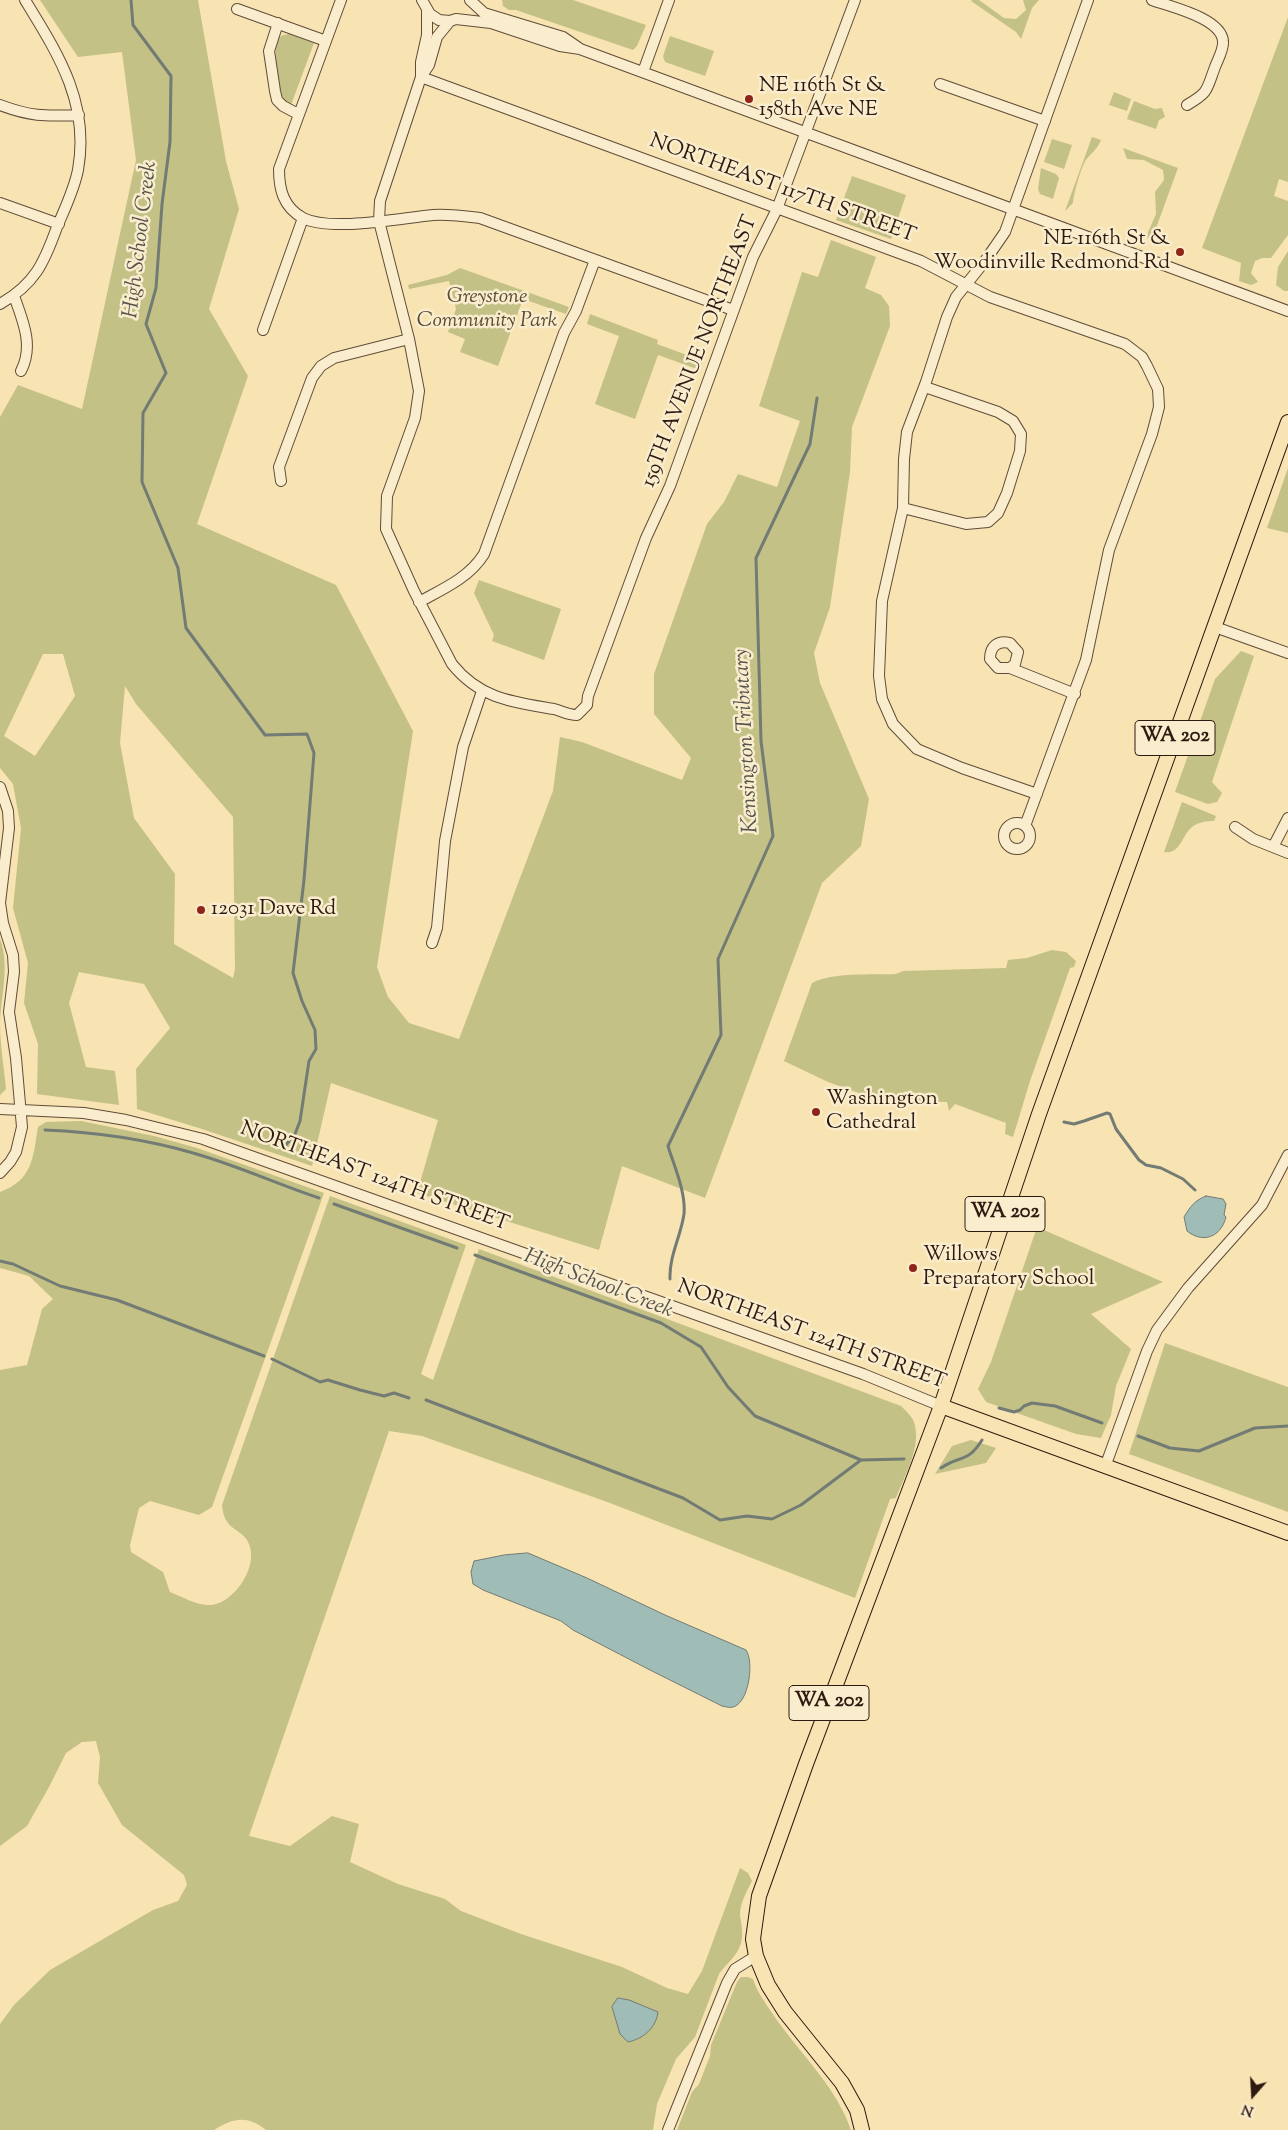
<!DOCTYPE html>
<html>
<head>
<meta charset="utf-8">
<style>
	body { margin:0 }
	#map { position:relative; width:1288px; height:2130px; overflow:hidden; background:#f8e3b2; font-family:"Sorts Mill Goudy",serif }
	canvas { display:block }
	.north { position:absolute; left:1228px; top:2070px; width:50px; height:50px; -webkit-text-stroke:4px #faedcd; paint-order:stroke; rotate:199deg; font-size:14px; font-weight:700; line-height:20px; text-align:center; color:#2d1a11 }
	.north::after { content:''; display:block; margin:auto; width:18px; height:22px; background:#2d1a11; clip-path:polygon(50% 0,100% 100%,50% 72%,0 100%) }
</style>
</head>
<body>
<div id="map">
<canvas width="1288" height="2130"></canvas>
<div class="north">N</div>
</div>
<script>
const ctx = document.querySelector('canvas').getContext('2d');
ctx.lineJoin = 'round';
function fillPath(path, color) { ctx.fillStyle = color; ctx.fill(path, 'evenodd'); }
function strokePath(path, color, width, dash) { ctx.strokeStyle = color; ctx.lineWidth = width; ctx.lineCap = dash ? 'butt' : 'round'; ctx.setLineDash(dash || []); ctx.stroke(path); }
function label(font, color, halo, rows, align = 'center') {
  ctx.font = font + ' "Sorts Mill Goudy",serif'; ctx.lineWidth = 5; ctx.setLineDash([]); ctx.textBaseline = 'middle'; ctx.strokeStyle = halo; ctx.fillStyle = color; for (const [text, x, y, turn = 0] of rows) {
    ctx.save(); ctx.translate(x, y); ctx.rotate((+turn || 0) * Math.PI / 180); ctx.textAlign = isNaN(turn) ? turn : align; if (halo) ctx.strokeText(text, 0, 0); ctx.fillText(text, 0, 0); ctx.restore();
  }
}
const green = new Path2D(`
	M40,0H198L226,161L239,209L209,309L248,376L197,524L336,585L413,731L377,967L388,997L409,1023L459,1039L553,791L560,737L582,742L682,780L691,758L654,714V674L707,524L724,502L738,474L777,487L800,421L759,406L802,272L818,277L831,240L876,257L865,288L881,295L889,306L890,326L852,427L850,472L830,607L814,653L820,683L869,799L861,846L822,883L705,1198L622,1166L599,1250L417,1193L438,1120L331,1083L312,1166L202,1129L137,1109L136,1069L170,1028L144,984L79,972L69,1003L86,1067L115,1071L119,1105L37,1094L38,1044L24,1003L28,963L13,908L21,828L13,784L0,768V417L18,385L82,409L136,160L122,52L78,57ZM43,654H63L75,696L35,756L4,736ZM125,686L136,704L233,817L235,969L233,978L174,944L175,874L134,818L120,743Z
	M502,0H573L646,25L637,46L633,50L516,10H509L503,6Z
	M972,0H979L1004,18L1016,19L1026,10L1023,0H1039L1032,8L1021,39L1016,32L971,1Z
	M1288,17V182L1279,179L1274,196L1288,201V235L1271,258H1262L1255,261L1251,273L1258,282L1251,285L1239,281L1241,263L1202,248Z
	M290,34L314,43L291,105C274,99 273,52 278,38L283,35Z
	M670,36L714,51L705,76L665,62L663,56Z
	M1114,92L1131,99L1127,111L1109,105Z
	M1134,101L1155,109L1162,108L1165,117L1159,120L1156,129L1127,119Z
	M1092,137L1101,140C1096,151 1092,152 1086,160C1082,164 1073,196 1073,203L1065,211Z
	M1052,139L1072,145L1064,169L1044,162Z
	M1123,148L1178,168L1152,239L1146,237L1156,214L1155,192L1164,180L1163,170L1144,160L1127,159Z
	M1041,168L1056,174L1059,178L1053,199L1040,194L1038,189Z
	M852,176L906,195L891,239L836,220Z
	M1288,251V291H1284L1276,285L1278,267Z
	M460,268L569,307L566,314L523,299L498,366L460,352L465,339L448,332L456,309L449,281L409,289L408,285L447,275Z
	M590,314L658,340L657,344L703,361L700,370L658,355L635,419L595,404L619,336L587,324Z
	M1288,468V533L1267,528Z
	M479,580L561,609L544,660L492,641L494,635L474,593Z
	M1241,651L1254,656L1212,782L1222,793L1217,802L1208,804L1175,792L1215,679Z
	M1182,802L1216,816L1214,821C1206,821 1198,822 1192,827C1182,835 1180,855 1164,852Z
	M0,939C10,965 1,996 0,1023C0,1045 4,1067 6,1089L0,1095Z
	M1052,950L1066,952L1076,961L1074,967L1070,968L1030,1081L1013,1137L1005,1134L1006,1123L955,1104L949,1111L947,1102L887,1101L878,1107L861,1101L862,1094L828,1082L784,1061L812,983C832,972 873,975 896,974L903,971L1006,968L1008,960L1027,958Z
	M81,1121L154,1136L197,1148L324,1193L212,1507L199,1515L150,1501L139,1508L130,1545L131,1552L163,1572L170,1592C180,1596 197,1605 207,1605C231,1607 257,1570 250,1547C244,1526 224,1534 222,1505L330,1196L466,1245L421,1374L433,1380L479,1249L901,1406C906,1411 911,1415 914,1422C922,1446 905,1475 896,1498L890,1499L855,1598L610,1503L422,1436L389,1431L249,1836L290,1846L332,1816L359,1824L350,1862L398,1884L445,1899L461,1911L521,1934L622,1967L667,1988L688,1994L702,1971L740,1868L748,1873L752,1881C747,1891 740,1903 740,1915C741,1922 743,1931 742,1938C740,1954 728,1962 719,1974L695,2037L676,2059L657,2104L653,2130H266C247,2115 233,2118 214,2130H0V2024L14,2005L50,1970L153,1910L178,1901L187,1885L184,1875L122,1825L98,1783L100,1757L96,1741L82,1742L66,1753L49,1787L27,1826L0,1846V1370L27,1365L42,1309L53,1299L29,1276L0,1268V1192C33,1180 33,1157 38,1127L46,1122Z
	M1037,1227L1163,1282L1091,1314L1131,1349L1116,1386L1111,1415L1101,1438L1076,1434L986,1402L978,1389L991,1362Z
	M1165,1343L1288,1387V1512L1129,1454Z
	M971,1440L996,1448L986,1463L935,1474L952,1446Z
	M741,1977H748L753,1979C757,1992 765,2002 772,2013C798,2052 835,2084 851,2130H677L692,2092L699,2084L710,2056L711,2045L737,1982Z`);
const water = new Path2D(`
	M1206,1196L1223,1199L1226,1204L1224,1215L1226,1217C1221,1237 1203,1244 1187,1231L1184,1217C1190,1207 1195,1200 1206,1196Z
	M528,1553L587,1578L665,1615L746,1650C754,1662 749,1697 737,1705C732,1709 727,1707 722,1706L650,1670L573,1630L561,1621L483,1590L473,1584L471,1572L474,1561L504,1555Z
	M618,1998L629,2000L658,2012C656,2028 643,2039 628,2042L620,2034L612,2007Z`);
const stream = new Path2D(`
	M131,0L133,25L171,76L170,142L162,204L156,288L146,324L166,373L143,413L142,482L178,568L186,628L265,735L307,734L314,753L304,880L293,973L302,1001L315,1030L316,1049L309,1061L300,1121L295,1134L284,1147
	M1064,1122L1074,1124L1084,1121L1107,1113L1110,1114L1116,1129L1139,1160L1146,1165L1161,1168L1183,1179L1195,1190
	M45,1130C94,1132 145,1139 193,1153C236,1165 277,1184 319,1198
	M334,1204L457,1248
	M475,1255L661,1323L701,1347L728,1387L755,1416L861,1460L904,1459
	M0,1261L13,1264L60,1286L117,1300L264,1356
	M670,1279C669,1256 681,1236 684,1214C686,1192 674,1166 668,1146L721,1035L718,959L773,836L761,741L756,558L810,444L817,398
	M272,1359L320,1382L328,1380L360,1390L384,1396L394,1393L409,1398
	M426,1400L683,1498L720,1520L747,1516L772,1519L801,1505L861,1460
	M999,1408L1014,1412L1020,1410L1024,1406L1032,1403L1055,1406L1102,1423
	M1138,1436L1170,1448L1199,1451L1255,1428L1288,1426
	M941,1468C960,1455 968,1463 982,1440`);
const minor = new Path2D(`
	M341,0L279,169C279,189 283,207 303,218C331,232 401,218 433,215C449,214 464,216 480,218L733,310
	M422,0L430,14L439,20L450,21L456,19L491,23L560,46L580,49L1288,311
	M470,0L484,13L563,37L579,48
	M1152,0C1171,7 1221,18 1223,41C1224,49 1218,59 1215,67C1206,91 1209,92 1187,105
	M237,9L326,41
	M450,21L437,37L429,65L421,77L380,201L379,221L409,339L419,391L415,418L387,496L386,529L414,591L452,664C480,699 513,702 554,709C562,711 568,715 577,715L587,705L588,696L646,538L670,486L753,257L777,209L855,0
	M278,23L269,51L275,91L277,100L283,106L298,114
	M643,72L669,0
	M421,77L921,261L990,297L1125,344L1142,357L1147,366L1158,389L1159,407L1152,434L1109,550L1086,660L1025,826
	M421,77V62L427,35V9
	M940,84L1045,121
	M0,105C32,117 45,116 79,115
	M0,203L59,224
	M14,296C23,321 34,346 21,371
	M0,304C35,284 44,263 57,227C65,208 74,190 78,170C90,103 58,54 25,0
	M263,330L303,218
	M281,481L279,467L312,378L321,366L334,358L409,339
	M903,508L966,524L988,522L998,513L1007,493L1020,451L1021,434L1013,421L998,412L925,387
	M419,602C443,589 469,578 484,554L564,333L576,311L595,260
	M1215,627L1288,653
	M1010,668L1015,664L1018,652L1010,643C998,640 990,646 990,659L998,668H1010L1075,694
	M0,787L8,811L9,828L0,903L3,923L13,955L14,972L9,1012L16,1058L22,1127L16,1152L10,1162L0,1173
	M1037,794L962,768L917,749L893,724L882,699L879,676L882,601L903,508L904,459L907,432L926,382L947,317L956,297L985,261L1005,232L1088,0
	M1004 836a13 13 0 1 1 26 0a13 13 0 1 1-26 0Z
	M1235,827L1253,839L1288,853
	M1273,847L1288,818
	M432,943L437,928L445,841L463,747L482,691
	M0,1109L84,1113L126,1120L203,1139L863,1374L941,1406
	M1105,1467L1147,1351L1157,1330L1188,1288L1262,1205L1288,1155
	M668,2130L727,1983L735,1969L756,1956`);
const major = new Path2D(`
	M941,1406L1288,1533
	M862,2130L857,2110L842,2083L785,2012L768,1985L756,1956L753,1939L759,1896L806,1764L941,1406L1039,1114L1288,422`);
const markers = [
	[749,99,5,"#8f2418"],
	[1180,252,5,"#8f2418"],
	[201,910,5,"#8f2418"],
	[816,1112,5,"#8f2418"],
	[913,1268,5,"#8f2418"]
];
const shields = [
	[1175,738,80],
	[1005,1214,80],
	[829,1703,80]
];
const shieldNames = [
	["WA 202",1175,738],
	["WA 202",1005,1214],
	["WA 202",829,1703]
];
const poiNames = [
	["NE 116th St &",759,87],
	["158th Ave NE",759,111],
	["NE 116th St &",1170,240,"right"],
	["Woodinville Redmond Rd",1170,264,"right"],
	["12031 Dave Rd",211,910],
	["Washington",826,1100],
	["Cathedral",826,1124],
	["Willows",923,1256],
	["Preparatory School",923,1280]
];
const streetNames = [
	["NORTHEAST 117TH STREET",782,190,20],
	["159TH AVENUE NORTHEAST",701,352,-69],
	["NORTHEAST 124TH STREET",374,1178,20],
	["NORTHEAST 124TH STREET",811,1336,20]
];
const parkNames = [
	["Greystone",487,298],
	["Community Park",487,322]
];
const waterNames = [
	["High School Creek",142,240,-83],
	["Kensington Tributary",748,741,-93],
	["High School Creek",598,1285,21]
];
fillPath(green, '#c4c187');
fillPath(water, '#a0bcb6');
strokePath(water, '#727b74', 1);
strokePath(stream, '#727b74', 3);
strokePath(minor, '#604c39', 12);
strokePath(major, '#2d1a11', 16);
strokePath(minor, '#faedcd', 10);
strokePath(major, '#f8e3b2', 14);
for (const [x, y, r, color] of markers) { const dot = new Path2D(); dot.arc(x, y, r, 0, 2 * Math.PI); ctx.fillStyle = color; ctx.fill(dot); strokePath(dot, '#faedcd', 2); }
for (const [x, y, w] of shields) { const box = new Path2D(); box.roundRect(x - w / 2, y - 17.5, w, 35, 4); ctx.fillStyle = '#faedcd'; ctx.fill(box); strokePath(box, '#2d1a11', 1); }
label('bold 20px', '#2d1a11', null, shieldNames);
label('21px', '#2d1a11', '#faedcd', poiNames, 'left');
label('21px', '#2d1a11', '#faedcd', streetNames);
label('italic 21px', '#5a4c34', '#faedcd', parkNames);
label('italic 22px', '#55534b', '#faedcd', waterNames);
</script>
</body>
</html>
